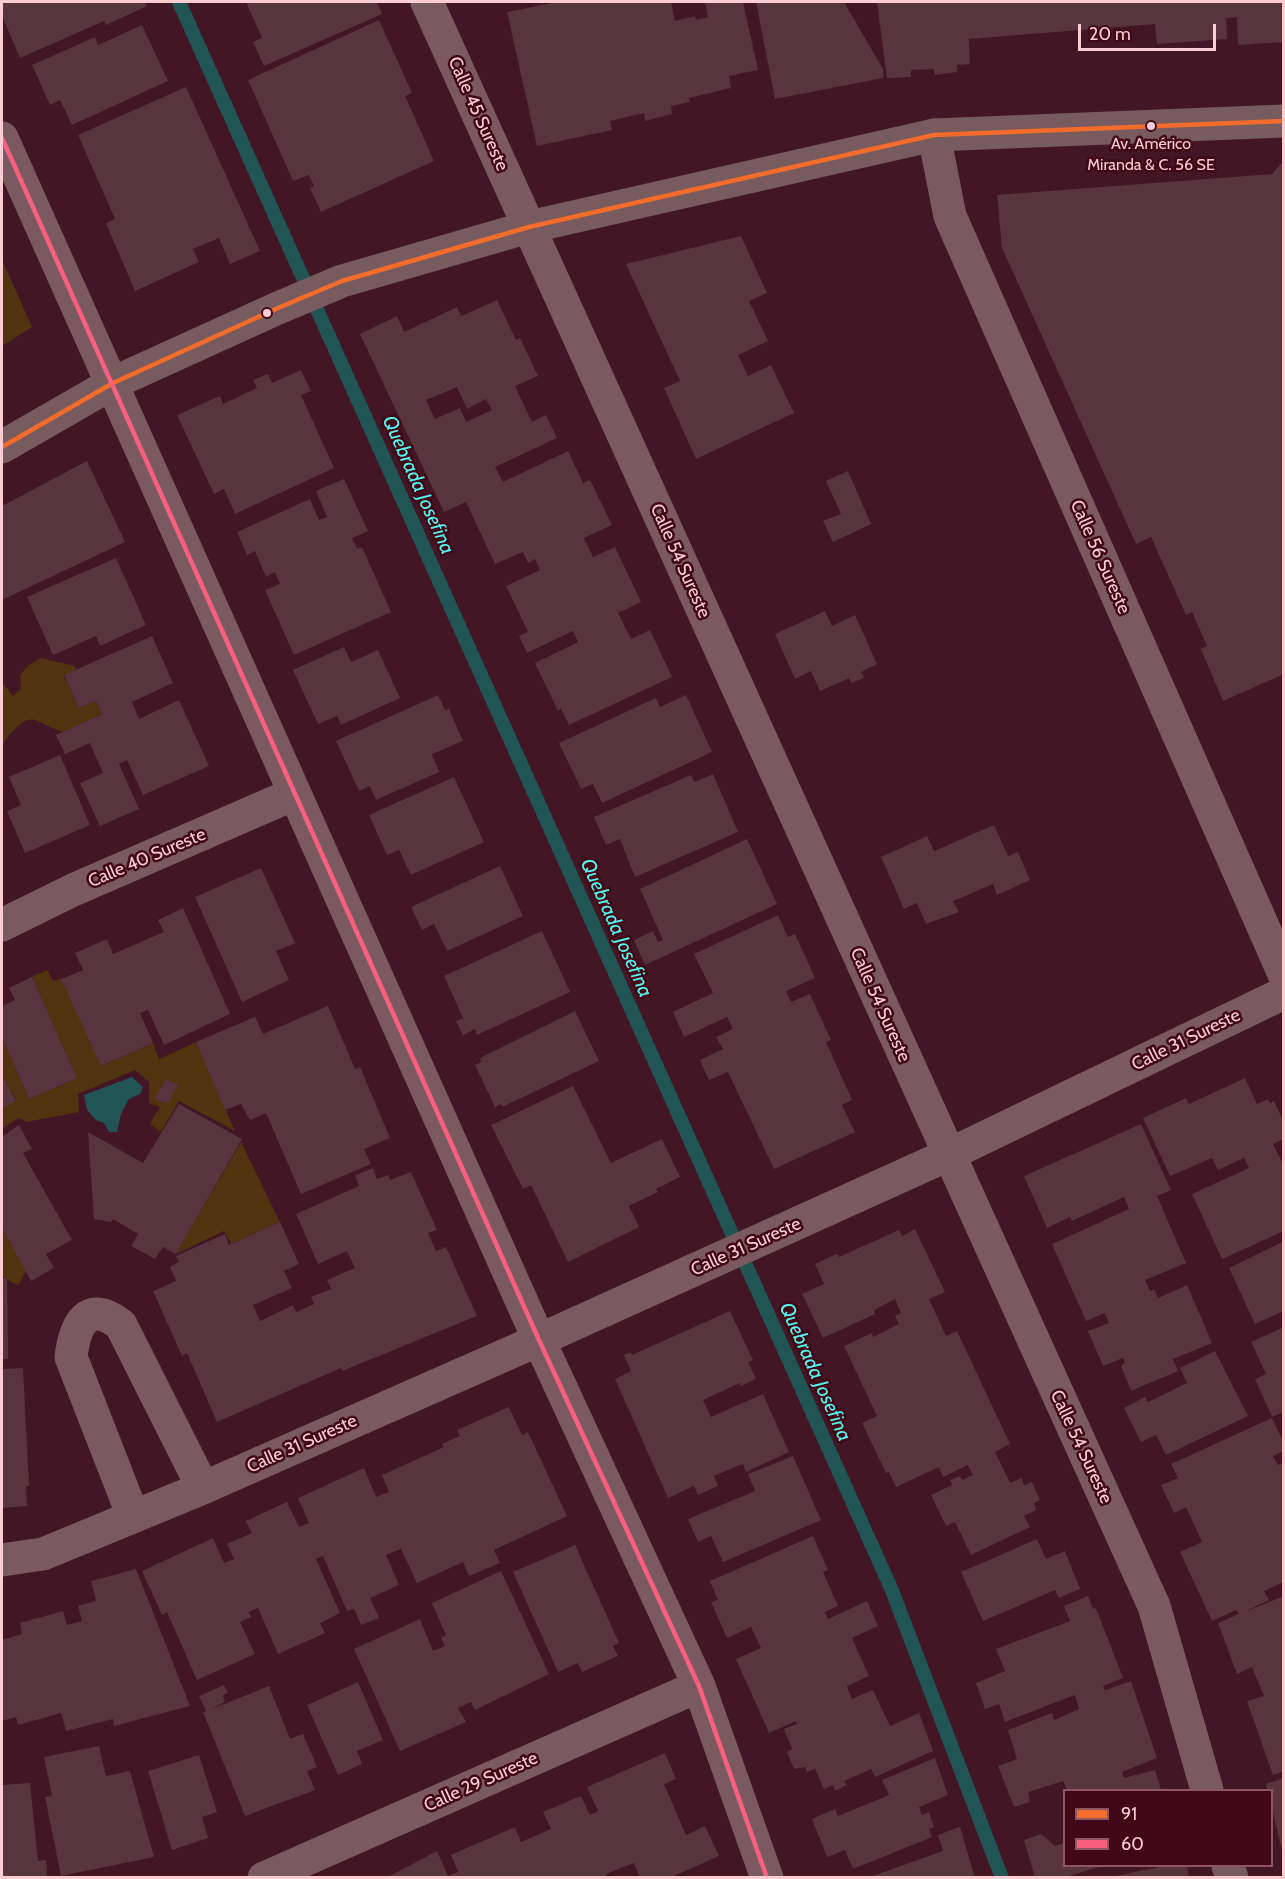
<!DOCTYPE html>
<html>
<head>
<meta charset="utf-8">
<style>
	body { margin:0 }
	#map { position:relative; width:1285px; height:1879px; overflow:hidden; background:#421624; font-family:Cabin,sans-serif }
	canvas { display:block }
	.frame { position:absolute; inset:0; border:3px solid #fccdd2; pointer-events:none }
	.legend { position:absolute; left:1063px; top:1789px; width:210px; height:78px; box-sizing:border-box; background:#410717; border:2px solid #8c5662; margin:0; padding:8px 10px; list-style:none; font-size:18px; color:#fccdd2 }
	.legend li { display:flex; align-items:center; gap:12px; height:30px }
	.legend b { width:30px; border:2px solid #8c5662 }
	.scale { position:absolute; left:1078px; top:24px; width:138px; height:27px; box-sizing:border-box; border:3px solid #fccdd2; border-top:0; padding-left:8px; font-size:18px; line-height:21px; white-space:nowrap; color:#fccdd2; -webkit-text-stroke:4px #410717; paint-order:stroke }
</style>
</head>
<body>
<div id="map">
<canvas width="1285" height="1879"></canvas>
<div class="frame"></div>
<ul class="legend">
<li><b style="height:8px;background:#f36c2b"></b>91</li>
<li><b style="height:8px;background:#f8607d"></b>60</li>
</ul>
<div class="scale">20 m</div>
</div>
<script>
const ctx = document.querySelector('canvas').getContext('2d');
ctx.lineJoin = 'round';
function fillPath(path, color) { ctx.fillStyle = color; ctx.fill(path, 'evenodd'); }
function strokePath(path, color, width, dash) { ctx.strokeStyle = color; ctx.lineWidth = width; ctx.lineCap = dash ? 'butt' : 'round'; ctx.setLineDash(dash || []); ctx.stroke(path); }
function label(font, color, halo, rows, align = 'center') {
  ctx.font = font + ' Cabin,sans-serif'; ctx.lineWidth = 5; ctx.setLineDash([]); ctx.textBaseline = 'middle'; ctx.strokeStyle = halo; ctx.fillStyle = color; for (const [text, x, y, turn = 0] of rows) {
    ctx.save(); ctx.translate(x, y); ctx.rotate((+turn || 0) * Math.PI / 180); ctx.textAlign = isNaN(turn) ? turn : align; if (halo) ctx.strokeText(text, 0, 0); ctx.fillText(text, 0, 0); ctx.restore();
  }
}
const green = new Path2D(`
	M2,260L32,327L2,346Z
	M41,658L74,666L77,670L64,676L79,708L96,701L102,714L63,732C53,729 45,724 35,720C23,716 7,737 2,746V682L13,696L21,689L20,675L29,665Z
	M47,970L53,981L61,979L102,1066L153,1043L159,1059L196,1042L235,1131L179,1101L161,1132L150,1124L160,1107L149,1103V1082L135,1070L78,1094L79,1112L26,1122L19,1118L2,1129V1109L16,1100L2,1075V1037L29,1099L77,1078L32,977Z
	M241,1142L280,1222L231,1244L224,1231L176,1254Z
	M2,1228L26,1271L18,1286L2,1276Z`);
const water = new Path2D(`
	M132,1077L143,1087L140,1094L129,1099L121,1114L117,1132H109L104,1123L96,1120L87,1110L84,1095Z`);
const stream = new Path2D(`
	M179,2L891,1588L1002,1878`);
const building = new Path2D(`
	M2,2H144L147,6L106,25L104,21L20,58L2,16Z
	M246,2H377L382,14L264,66L253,42L262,38Z
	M557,2H671L675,21L695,16L696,20L708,17L705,2H743L758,70L729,76L731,88L689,98L690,102L671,106L672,114L645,121L644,113L610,121L612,130L537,146L507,12Z
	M756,2H844L883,69V78L775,99Z
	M877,2H1284V42L1238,45L1237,17L1226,18L1227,39L1157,44L1155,24L969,39L970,64L957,65V72L935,75L934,69L911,70V77L887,78Z
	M379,20L412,93L405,96L434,161L321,212L310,188L314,186L309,175L293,181L248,80Z
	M142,25L168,81L72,125L60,100L50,105L32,65L95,37L98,45Z
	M186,87L260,251L230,264L219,238L193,249L199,262L135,291L106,223L115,219L78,135Z
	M1282,163L1284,674L1223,701L1201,649L1207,646L1192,612L1186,615L1151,537L1136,544L1002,248L997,195L1272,174Z
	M741,236L767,293L749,301L768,341L738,355L748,376L771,365L794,413L696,459L664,388L680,381L626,264Z
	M497,300L516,340L520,338L538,376L515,386L532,422L546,415L557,438L495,467L503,482L568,451L583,483L590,480L612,525L584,538L593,557L615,547L641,602L618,613L631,639L650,630L672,677L569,725L561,709L558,711L535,663L578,642L573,631L527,653L519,636L528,632L506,586L540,570L535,559L528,563L523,552L495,564L466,502L444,512L360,334L397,316L404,332L457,307L461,316ZM457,387L467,409L486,399L492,410L466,422L460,408L435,419L426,400Z
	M301,370L311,391L301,395L334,468L235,514L224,489L214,494L177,415L220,396L223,404L257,388L253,380L268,374L272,383Z
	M87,461L125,542L2,600V506Z
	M848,471L871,524L833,542L823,521L841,514L826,481Z
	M344,479L368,531L352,538L357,549L362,547L391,612L294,655L265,590L280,584L275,572L266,577L255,551L247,555L237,532L310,499L319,520L327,517L316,491Z
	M116,558L146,625L100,646L96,636L53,655L27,597Z
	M825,611L832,626L855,615L877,664L861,672L864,678L851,683L849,678L820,691L811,671L795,679L775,634Z
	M152,636L173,683L132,702L139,719L179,700L209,766L143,795L127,760L119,764L139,809L100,826L80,783L103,773L90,743L65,754L56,735L102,714L96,701L79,708L64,675Z
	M344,647L351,662L378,650L400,698L341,725L337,716L318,724L293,670Z
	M438,695L445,710L449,709L463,741L432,754L439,772L376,800L370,786L359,791L336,741Z
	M686,695L712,752L602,803L593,784L581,789L559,743L656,698L660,707Z
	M60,755L90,825L25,853L7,811L21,805L9,777Z
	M713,774L738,832L635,877L620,839L606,845L594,817L691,775L694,782Z
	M454,777L484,842L411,875L399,850L387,855L369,815Z
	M994,825L1008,856L1018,852L1030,880L997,895L993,884L953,901L959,912L926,924L917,903L904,909L881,857L927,836L934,851Z
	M747,839L777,904L645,965L634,940L653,931L658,942L663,940L640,889Z
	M500,866L523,916L447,951L434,924L422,930L411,907Z
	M261,868L295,943L276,951L289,980L242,1002L195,897Z
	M183,908L230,1014L164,1045L148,1010L140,1013L153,1043L101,1066L61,979L83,970L75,953L107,939L113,954L164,932L158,920Z
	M778,915L788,937L795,934L815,978L786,991L791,1002L810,994L831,1040L826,1042L852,1100L842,1105L855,1132L774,1169L728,1072L709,1080L700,1060L723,1049L716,1037L733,1029L727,1017L684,1037L673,1012L713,993L694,954Z
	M542,931L570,992L477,1035L475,1029L463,1035L456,1021L463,1018L444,976Z
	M32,977L77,1078L29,1099L2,1037V1006L15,1000L9,988Z
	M328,1006L355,1069L360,1067L390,1138L364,1149L371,1164L301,1194L266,1113L250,1120L241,1104L225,1110L196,1042L255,1017L263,1034Z
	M575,1011L599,1061L502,1107L501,1104L495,1107L475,1065L481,1062L480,1058Z
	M2,1075L16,1101L2,1109Z
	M1245,1078L1257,1104L1268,1099L1270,1103L1274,1101L1284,1122V1139L1273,1144L1284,1166V1231L1222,1259L1192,1194L1249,1168L1244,1158L1218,1170L1212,1158L1170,1176L1143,1118L1186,1098L1189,1104Z
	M166,1079L178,1085L167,1104L155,1098Z
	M573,1086L611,1163L662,1139L680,1177L656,1189L658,1192L629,1206L639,1227L568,1262L531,1185L523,1189L491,1125Z
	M179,1104L242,1139L176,1254L163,1247L155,1259L131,1246L138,1234L113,1219L111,1222L94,1219L88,1132L143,1163Z
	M1141,1124L1171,1190L1157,1196L1186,1263L1145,1280L1150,1291L1154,1289L1158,1298L1187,1285L1212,1343L1173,1359L1178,1371L1131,1391L1121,1366L1125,1363L1123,1358L1103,1366L1088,1331L1109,1323L1105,1313L1086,1321L1052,1244L1129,1209L1124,1197L1072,1221L1070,1217L1047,1228L1024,1176Z
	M19,1125L32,1149L23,1153L72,1240L46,1254L54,1268L31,1281L2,1228V1137Z
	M373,1168L377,1179L388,1175L390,1180L411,1172L437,1230L428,1233L436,1251L446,1247L477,1316L342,1371L341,1368L217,1422L187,1353L182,1356L153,1291L176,1281L170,1267L179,1262L176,1256L225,1234L229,1245L280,1222L299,1264L284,1271L292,1288L253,1305L260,1321L293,1305L296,1312L314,1304L311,1297L331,1289L327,1280L355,1268L347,1251L318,1264L296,1214L359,1186L355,1175Z
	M915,1229L945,1292L929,1299L946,1336L957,1331L1010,1444L995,1452L1010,1483L1022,1478L1024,1485L1032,1482L1040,1500L1034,1503L1036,1510L1024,1516L1030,1527L971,1555L955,1522L946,1526L931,1495L952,1485L950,1480L960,1476L962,1480L973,1475L968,1465L943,1477L939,1467L896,1487L889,1472L886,1473L862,1423L877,1416L844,1346L872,1333L873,1337L899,1324L895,1316L901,1313L895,1299L874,1310L875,1314L823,1338L802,1294L824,1284L815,1264L837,1254L839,1257L899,1230L902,1236Z
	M1284,1241V1311L1255,1324L1229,1268Z
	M2,1278H7L8,1359H2Z
	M730,1311L753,1360L748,1362L756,1379L741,1386L740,1383L703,1400L711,1417L763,1394L789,1452L746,1472L743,1464L714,1476L718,1486L698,1495L694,1486L668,1498L615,1379L631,1371L624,1355L631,1352L632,1355Z
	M1284,1327V1412L1272,1417L1255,1379L1266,1374L1251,1342Z
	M1215,1351L1248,1416L1166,1455L1156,1435L1141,1442L1124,1408L1145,1397L1148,1402L1187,1383L1180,1368Z
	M23,1368L29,1486H26L27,1506L2,1508V1369Z
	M509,1407L522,1435L528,1432L567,1516L494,1550L500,1563L469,1576L463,1562L417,1583L401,1549L386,1555L399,1585L370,1598L379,1618L361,1625L354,1609L347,1611L323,1556L316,1559L340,1613L320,1623L325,1633L278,1654L258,1608L249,1612L251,1617L240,1622L255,1654L197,1680L167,1612L162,1615L142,1571L213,1538L224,1563L234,1559L227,1544L252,1533L246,1521L287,1502L299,1527L309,1523L298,1498L364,1468L376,1497L389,1492L382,1475L444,1447L442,1444L460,1436L457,1430Z
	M1272,1418L1284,1443V1451L1273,1456L1278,1465L1284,1462V1582L1264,1591L1269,1600L1244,1612L1284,1596V1771L1273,1775L1247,1701L1264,1696L1252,1667L1237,1674L1218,1623L1239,1614L1236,1610L1212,1621L1180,1552L1202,1542L1186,1507L1174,1513L1161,1485L1178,1478L1171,1464Z
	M793,1456L821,1520L723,1562L711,1536L698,1542L688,1519L755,1491L748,1474Z
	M813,1536L828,1570L823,1572L838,1606L825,1612L828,1619L867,1601L878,1626L852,1638L869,1676L847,1686L852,1699L873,1690L890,1726L919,1713L933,1751L875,1777L871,1769L844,1781L847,1785L835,1791L833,1785L824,1789L815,1769L807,1772L805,1767L794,1769L787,1752L792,1749L784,1729L797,1724L796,1721L769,1733L736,1659L761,1648L751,1627L727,1638L711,1602L718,1600L710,1581Z
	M1037,1539L1046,1559L1065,1551L1080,1589L1059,1598L1055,1590L983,1621L961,1572Z
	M575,1545L619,1643L613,1646L618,1656L582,1672L578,1663L558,1672L513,1572Z
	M136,1569L190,1706L114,1726L113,1719L66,1731L61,1713L18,1725L16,1717L2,1721V1640L22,1634L20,1623L63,1611L67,1625L82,1621L78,1606L96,1601L91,1581Z
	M501,1571L549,1674L475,1710L471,1702L458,1708L466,1722L400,1751L354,1649L420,1619L433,1651L445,1646L441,1638L446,1635L432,1603Z
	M1088,1596L1093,1609L1096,1608L1123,1678L1103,1686L1105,1690L1131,1681L1157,1758L1122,1772L1124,1778L1155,1770L1161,1790H1067L1063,1781L1028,1792L1030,1802L1014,1807L998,1766L1017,1759L1008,1730L1052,1713L1054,1720L1079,1709L1075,1695L1005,1722L999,1704L985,1709L976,1683L1005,1671L996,1649L1070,1621L1064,1606Z
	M358,1682L383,1740L357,1751L362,1764L338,1775L307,1705Z
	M224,1685L228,1693L223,1695L225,1702L209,1710L269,1686L290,1739L303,1734L317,1767L307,1771L315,1790L245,1816L203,1712L206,1711L199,1696Z
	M99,1746L106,1776L130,1771L154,1857L61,1876L45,1797L52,1796L44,1757Z
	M665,1753L676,1779L664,1784L686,1835L705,1826L719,1856L669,1878H640L634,1863L606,1874L608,1878H386L437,1851L448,1876L458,1872L451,1855L515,1827L521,1842L551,1829L543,1812L581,1796L590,1815L598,1811L587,1787Z
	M199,1755L217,1812L202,1817L208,1838L172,1850L148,1771Z
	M935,1758L948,1795L919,1807L922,1815L929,1812L934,1827L929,1829L932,1837L853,1869L845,1850L827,1857L812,1819L835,1809L838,1816L889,1795L882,1780Z
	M1284,1778V1855H1283L1272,1808V1790H1267L1266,1784Z
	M30,1783L38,1861L46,1860L47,1878H2V1785Z
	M960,1827L975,1878H867L943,1851L938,1835Z
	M1041,1834L1055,1846L1064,1843V1866H1102L1062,1878H1035L1024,1840Z
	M1164,1866H1187L1189,1878H1106Z`);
const street = new Path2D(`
	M427,2L1154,1606L1207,1790
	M934,135L950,216L1284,974
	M2,138L539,1340L699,1686L767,1878
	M2,925L73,890L294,794
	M133,1516L71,1357C75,1325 87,1298 121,1325L203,1488
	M2,1560L43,1554L203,1488L539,1340L948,1155L1284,993
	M1228,1866L1232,1878
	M264,1878L699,1686`);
const secondary = new Path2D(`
	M2,447L113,383L278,308L342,281L529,227L934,135L1284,121`);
const bus1 = new Path2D(`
	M2,447L113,383L278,308L342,281L529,227L934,135L1284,121`);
const bus2 = new Path2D(`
	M2,138L539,1340L699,1686L767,1878`);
const markers = [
	[1151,126,5,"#fccdd2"],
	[267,313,5,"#fccdd2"]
];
const busNames = [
	["Av. Américo",1151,144],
	["Miranda & C. 56 SE",1151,165]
];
const streetNames = [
	["Calle 45 Sureste",478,114,66],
	["Calle 56 Sureste",1100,557,66],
	["Calle 54 Sureste",680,561,66],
	["Calle 40 Sureste",147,858,-23],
	["Calle 54 Sureste",880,1005,66],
	["Calle 31 Sureste",1186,1040,-26],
	["Calle 31 Sureste",746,1247,-24],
	["Calle 31 Sureste",302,1444,-24],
	["Calle 54 Sureste",1081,1447,65],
	["Calle 29 Sureste",481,1782,-24]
];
const waterNames = [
	["Quebrada Josefina",418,485,66],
	["Quebrada Josefina",616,928,66],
	["Quebrada Josefina",815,1372,66]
];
fillPath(green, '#52330f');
fillPath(water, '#205553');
strokePath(stream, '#205553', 14);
fillPath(building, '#57343e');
strokePath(street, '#7a5a60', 33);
strokePath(secondary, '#785b5e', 33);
strokePath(bus1, '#f36c2b', 4.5);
strokePath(bus2, '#f8607d', 4.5);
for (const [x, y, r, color] of markers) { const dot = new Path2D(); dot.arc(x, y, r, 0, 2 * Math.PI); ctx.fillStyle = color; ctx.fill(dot); strokePath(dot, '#410717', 2); }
label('16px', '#fccdd2', '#410717', busNames);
label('18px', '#fccdd2', '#410717', streetNames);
label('italic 20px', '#54f8f0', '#410717', waterNames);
</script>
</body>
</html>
